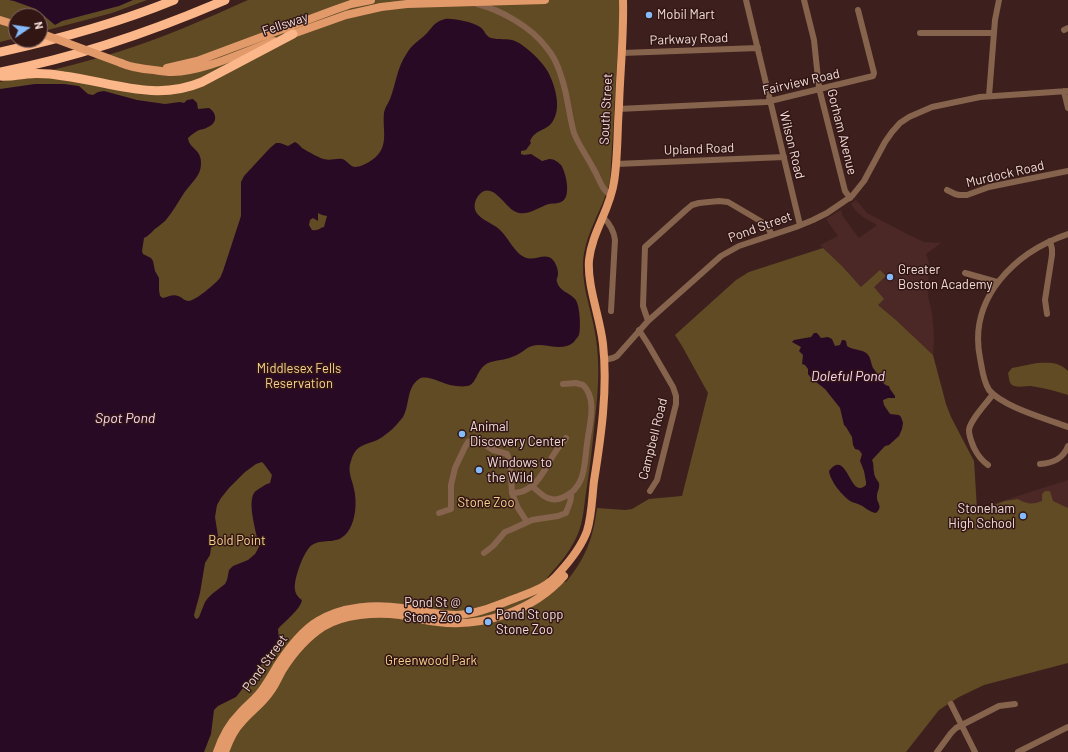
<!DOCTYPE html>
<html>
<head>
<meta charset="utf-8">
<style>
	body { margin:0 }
	#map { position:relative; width:1068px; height:752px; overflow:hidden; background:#3d201d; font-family:Barlow,sans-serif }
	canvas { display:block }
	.north { position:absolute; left:8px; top:8px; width:40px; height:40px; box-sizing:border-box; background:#321614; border:1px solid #7e6563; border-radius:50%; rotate:77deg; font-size:11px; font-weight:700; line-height:16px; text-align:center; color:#f0dcd9 }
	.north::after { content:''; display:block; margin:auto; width:14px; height:18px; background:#85bbfb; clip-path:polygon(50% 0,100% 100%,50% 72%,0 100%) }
</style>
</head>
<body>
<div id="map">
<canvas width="1068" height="752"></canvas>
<div class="north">N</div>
</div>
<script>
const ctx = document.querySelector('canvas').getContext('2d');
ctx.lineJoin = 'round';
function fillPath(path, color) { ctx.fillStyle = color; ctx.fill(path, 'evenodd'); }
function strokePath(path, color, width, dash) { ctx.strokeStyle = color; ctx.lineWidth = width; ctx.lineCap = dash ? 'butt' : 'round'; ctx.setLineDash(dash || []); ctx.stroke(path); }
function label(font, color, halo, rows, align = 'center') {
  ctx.font = font + ' Barlow,sans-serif'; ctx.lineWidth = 3; ctx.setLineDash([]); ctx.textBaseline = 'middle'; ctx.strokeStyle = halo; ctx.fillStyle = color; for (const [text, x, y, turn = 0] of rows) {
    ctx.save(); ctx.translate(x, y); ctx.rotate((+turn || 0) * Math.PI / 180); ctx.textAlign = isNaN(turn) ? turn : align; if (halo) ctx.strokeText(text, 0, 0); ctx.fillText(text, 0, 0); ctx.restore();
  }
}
const built = new Path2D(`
	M856,200L867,213L909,235L924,242L941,243L926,254L929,263L928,296L932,313L934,336L933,355L896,320L878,305L842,266L820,245L838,236L826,219L841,210L842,215L859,238L877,225L863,217L856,211L851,204Z
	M1068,480V524L1024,546L977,509Z`);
const green = new Path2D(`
	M0,0H147L112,13L40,32V16H16V38L0,42Z
	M248,0H619V29L610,181C603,210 584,234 583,264C582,292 595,319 597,347C600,375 597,402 594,429C592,448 590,467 587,486C584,503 584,521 577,536C570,552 558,565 547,578L566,582C586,558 593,538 597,508L625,510L632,509L649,499L682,496L708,393L682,346L675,335L736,280L749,272L823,248L842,266L861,287L880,270L886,276L874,287L884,299L878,305L896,320L933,355L946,404L951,417L974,461L977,509H984L1005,501L1018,499C1026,504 1033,505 1042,501V494L1045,491H1050L1053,501L1068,508V663L984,685L959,697L945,706L939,710L906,752H0V82C40,73 79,64 118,52C162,38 206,19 248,0Z
	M1037,363C1050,363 1057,361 1068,371V395C1056,391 1044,388 1031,386C1026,386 1017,388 1012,385C1009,383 1009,377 1008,373L1012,368Z`);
const water = new Path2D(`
	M9,0H133L119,6L62,21L55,25L36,9L14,1Z
	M445,19C454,18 472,22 480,27C485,30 485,36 491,38C499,40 507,38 515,41C525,45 543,62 548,72C555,85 561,106 554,119C550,129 539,129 533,136C532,137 531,139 530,141L531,143L526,150L521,151V154L524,155L531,154L542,161C543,161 548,159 550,159C554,159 558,162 561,165C566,172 572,198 561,202C557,204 553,203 549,204C538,207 526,218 514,211C505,206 493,183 481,193C475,198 473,206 476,212C480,219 493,224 499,229C508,237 514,252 524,257C535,262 544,252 552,259C556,263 558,269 558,274C558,277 556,279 557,282C559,291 570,293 575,299C580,304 581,328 579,335C578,337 575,340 574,342C563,351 551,345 538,345C526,345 523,354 512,357C505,360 496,360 488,363C476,369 477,385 467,386C462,387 455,386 450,385C442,383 426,374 419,379C406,388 410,405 403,417C397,425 388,434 379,439C366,446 356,443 351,461C347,471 352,479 354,489C357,501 356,519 349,530C338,547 325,537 312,545C304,550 293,580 295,590C296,595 298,597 302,600C300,610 285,621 278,629L279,642L276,647L269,655L236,697L218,706L214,710L211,734L204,752H0V89L35,84H64L79,86L88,94L93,95L98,92L104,91L137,100L165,104L180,102L184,103L187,100L193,99L197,103L198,109L209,108C217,113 218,123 208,127C205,129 202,129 199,130C195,132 191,135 188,138C189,149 202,149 201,164C201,176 191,183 184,193C178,202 173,212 165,221C161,225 155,228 151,233C148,235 147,237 144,238L142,251L143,254L151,258L153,261L155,271L159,278V290L160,296L163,298C168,297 173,294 178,296C182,297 184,301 189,301C196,300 214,285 219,279C221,277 222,273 223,271L241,216V182L244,176L270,148L276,143H280L288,146L295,142C299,144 300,146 302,148C305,150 321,159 324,159C330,161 336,158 342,159C347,160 349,166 355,167C360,167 365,164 369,162C391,149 382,132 384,113C385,107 388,104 390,99C396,84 397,67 407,53C411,46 418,41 424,36C433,28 432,23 445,19ZM318,213L322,215L327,216L324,227C319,228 319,231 312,230L309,225L310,220L313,218L318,221ZM262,462L264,464L272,475L270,483C266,484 265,485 262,487C259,489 256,490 254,493C247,504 257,534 259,547L255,554L248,560L233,566L229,570L227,580L225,584L212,594L208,598L205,602L199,617L197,619L195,618L194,615L200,593L205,563L210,555L211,548L218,536L215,517L217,505L221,498L229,488L245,472L256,464Z
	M814,333H817L821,338L828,337L832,339L835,346L840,345L842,340H844L846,341L847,346C853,351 864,348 869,356C871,360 871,364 873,368C875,371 877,373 879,375C883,380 882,385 889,386L890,389L895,396V398H888L883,400L884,405L890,414L899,415L901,417L903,423L902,429L899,436L889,445L885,446L872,460C874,464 873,467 874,472C874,476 877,480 879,483C880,489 877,491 877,496C876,503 884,506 876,513C869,512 864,506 858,504C856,503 854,503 852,502C843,497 830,481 829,471C845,450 849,488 860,488C862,488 864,487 866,485V482L864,471L860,461L862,454L859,450L855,449L853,445L852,437L846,427L844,425L840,408L825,389L811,378L808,374V369L805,365L802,364L803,355L799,351L801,347L792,342L794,340L811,337Z`);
const minor = new Path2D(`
	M746,0L800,225
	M804,0L814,40L819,88L845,191L850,198
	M477,4C501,10 531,27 546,47C554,56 559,68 562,79C568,97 569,116 574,133C579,146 587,156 593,168C599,177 601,190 611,195
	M1064,30L1068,28
	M920,33H993
	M622,53L758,48
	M1064,91L1068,108
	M989,96L995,20L999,0
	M618,109L766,102L873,76L874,73L858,10
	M616,164L784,157
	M947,190L955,194L959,195H967L989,187L1068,171
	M603,217C610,224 614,231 615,240L611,311
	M1068,234C1015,252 968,298 980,358C982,368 983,381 989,390C1003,407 1047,419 1068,427
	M965,273L997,282
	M1047,314L1045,300L1052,255V249L1050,241
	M648,321L643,306L645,247L686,210L692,205L699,203L719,201L728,202L762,222L767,226L772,235
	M639,330L648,344L673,387L676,396V404L657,480L650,491
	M604,360L613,358L617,356L648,321L721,256L739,246L796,227L813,220L827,213L852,196L864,181L885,142L892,132L900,123L909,117L932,107L980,97L1068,91
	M1040,464C1053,463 1063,459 1068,446
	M988,465C981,460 978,456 974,448C972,443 969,437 969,430C970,420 987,403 993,394
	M532,486C543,477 548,462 556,451C559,446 563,443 566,438
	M512,493L518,508L527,522
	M439,513L451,509V485L455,468L465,447L468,442L475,439L493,450L507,454L510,462L512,493C521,493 525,491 532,486C542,495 550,504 564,497C586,487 584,465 587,444C589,426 598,399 583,385L576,383L563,384
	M484,553L493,546L505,532L510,530L532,520L538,519L558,516L566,513C568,505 572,503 571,493
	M951,704L975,752
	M937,752L951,733L956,728L999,706L1015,704
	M1018,752L1068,727`);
const major = new Path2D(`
	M0,20L16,25
	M287,36L346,15L381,7L407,4L545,0
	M121,63C132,68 142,69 154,70C160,71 166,72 172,72C205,71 243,52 274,41
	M167,68L197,61L334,10L351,4L371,0
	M217,752C222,737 229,724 240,713C248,704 258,697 264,687C269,680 273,673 277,666C288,649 301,631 318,621C342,606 375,604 402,608C421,610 438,615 457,615C477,614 497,605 516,598C532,592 548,587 559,573C569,562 582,545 587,531C592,515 592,497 594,481C601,437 608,389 603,344C600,317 587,286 589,260C592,232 610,210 614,182C618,158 617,132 619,106C620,71 624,35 623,0
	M225,752C229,741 233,731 241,723C250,712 262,704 270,692C275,686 278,678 282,671C292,655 306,638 323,627C343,614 376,612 400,615C413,617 425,621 438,622C483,628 534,610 564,576`);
const highway = new Path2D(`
	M0,52C59,39 118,23 174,0
	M0,72C78,57 153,31 225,0
	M0,76C10,77 17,75 27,74C39,73 52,74 64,76C111,82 155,102 202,82L293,34`);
const majorBridge = new Path2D(`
	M40,33L121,63`);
const markers = [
	[649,15,4,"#85bbfb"],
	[890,277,4,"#85bbfb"],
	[462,434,4,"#85bbfb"],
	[479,470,4,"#85bbfb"],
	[1023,516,4,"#85bbfb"],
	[469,610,4,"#85bbfb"],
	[488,622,4,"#85bbfb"]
];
const poiNames = [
	["Mobil Mart",657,15],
	["Greater",898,270],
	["Boston Academy",898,285],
	["Animal",470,427],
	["Discovery Center",470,442],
	["Windows to",487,463],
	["the Wild",487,478],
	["Stoneham",1015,509,"right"],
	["High School",1015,524,"right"],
	["Pond St @",461,603,"right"],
	["Stone Zoo",461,618,"right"],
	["Pond St opp",496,615],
	["Stone Zoo",496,630]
];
const streetNames = [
	["Fellsway",285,24,-19],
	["Parkway Road",689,39,-2],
	["Fairview Road",801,82,-13],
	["South Street",606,109,-87],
	["Gorham Avenue",842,132,76],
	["Wilson Road",792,145,76],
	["Upland Road",699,149,-2],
	["Murdock Road",1005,174,-13],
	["Pond Street",760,227,-20],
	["Campbell Road",653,439,-76],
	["Pond Street",265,663,-54]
];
const parkNames = [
	["Middlesex Fells",299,369],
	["Reservation",299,384],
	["Stone Zoo",486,503],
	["Bold Point",237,541],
	["Greenwood Park",431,661]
];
const waterNames = [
	["Doleful Pond",848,376],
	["Spot Pond",125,418]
];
fillPath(built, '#4b2825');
fillPath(green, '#614b25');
fillPath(water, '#290a25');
strokePath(minor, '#86634c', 6);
strokePath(major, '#e29a6b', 8);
strokePath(highway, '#fbb689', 9);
strokePath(majorBridge, '#e29a6b', 8);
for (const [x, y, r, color] of markers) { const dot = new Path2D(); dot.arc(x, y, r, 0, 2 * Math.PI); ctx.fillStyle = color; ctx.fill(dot); strokePath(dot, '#321614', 1.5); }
label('13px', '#f0dcd9', '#321614', poiNames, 'left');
label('13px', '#f0dcd9', '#321614', streetNames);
label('13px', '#fad28f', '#321614', parkNames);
label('italic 14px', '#fdd7f5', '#321614', waterNames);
</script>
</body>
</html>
